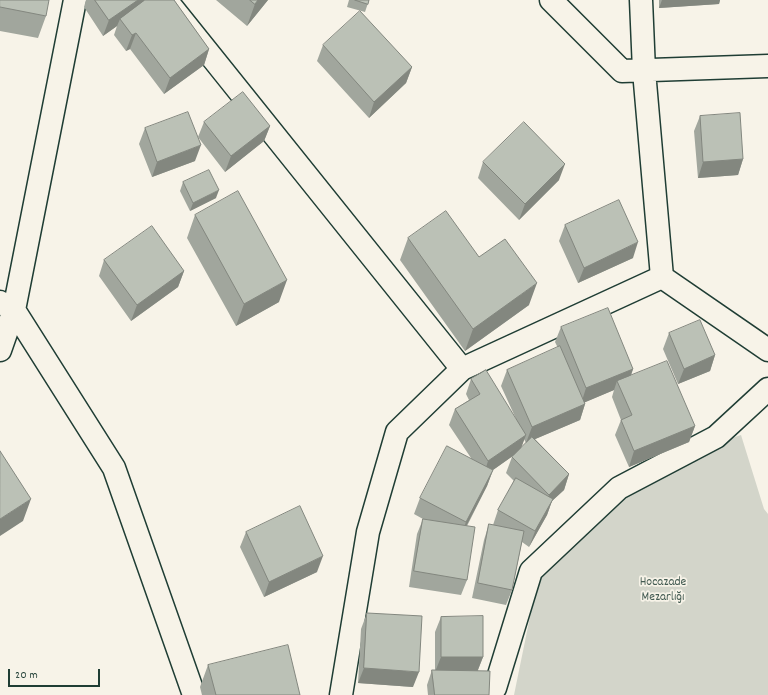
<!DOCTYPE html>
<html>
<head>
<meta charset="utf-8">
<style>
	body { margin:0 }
	#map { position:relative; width:768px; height:695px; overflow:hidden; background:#f7f3e8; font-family:Dekko,sans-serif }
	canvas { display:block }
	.scale { position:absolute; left:8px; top:669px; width:92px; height:18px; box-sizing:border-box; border:2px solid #1f3d34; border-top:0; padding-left:5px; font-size:12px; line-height:14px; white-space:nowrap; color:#1f3d34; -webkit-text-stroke:3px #f7f3e8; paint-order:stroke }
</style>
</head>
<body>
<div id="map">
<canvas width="768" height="695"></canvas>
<div class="scale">20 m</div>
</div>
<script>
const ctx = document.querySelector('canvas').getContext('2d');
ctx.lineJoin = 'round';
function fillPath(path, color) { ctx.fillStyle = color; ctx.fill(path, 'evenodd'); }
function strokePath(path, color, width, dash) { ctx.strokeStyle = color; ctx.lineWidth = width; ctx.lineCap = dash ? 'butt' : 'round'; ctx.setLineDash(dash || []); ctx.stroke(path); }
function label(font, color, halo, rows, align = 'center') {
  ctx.font = font + ' Dekko,sans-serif'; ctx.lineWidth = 3.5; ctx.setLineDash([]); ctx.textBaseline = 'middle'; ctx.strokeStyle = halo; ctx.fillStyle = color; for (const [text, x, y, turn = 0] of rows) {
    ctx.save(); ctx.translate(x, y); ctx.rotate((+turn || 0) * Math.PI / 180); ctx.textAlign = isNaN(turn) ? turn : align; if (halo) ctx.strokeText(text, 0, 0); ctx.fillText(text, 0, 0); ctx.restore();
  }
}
const green = new Path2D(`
	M741,435L764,509L768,514V695H514L541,563L640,469Z`);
const street = new Path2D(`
	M166,0L462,369
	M551,0L622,71L768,66
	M641,0L644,71L662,277L768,350
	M0,302L14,310L114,468L194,695
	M0,350L14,310L75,0
	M495,688L531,571L619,488L716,437L768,389
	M341,695L368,532L397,432L462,369L662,277`);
const wall = new Path2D(`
	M0,0L46,16L38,38L0,31Z
	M86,0H174L209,49L204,65L164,94L130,49L126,51L114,35L117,26L103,36L84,7Z
	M216,0H268L247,26Z
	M349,0H369L365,12L347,7Z
	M659,0H720L719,4L659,8Z
	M323,45L412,67L406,83L369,118L317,61Z
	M700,116L743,159L738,175L698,178L694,131Z
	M204,122L270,126L264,141L225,172L198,137Z
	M145,128L195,161L152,177L139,144Z
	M483,162L559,180L519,220L478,178Z
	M183,182L216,198L190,211L180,191Z
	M195,215L279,302L236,326L187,238Z
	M565,225L633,258L578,283L559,241Z
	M408,238L479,257L529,305L465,351L400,260Z
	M104,260L184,271L178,287L131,321L99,276Z
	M561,327L633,369L631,376L695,426L689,442L629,467L615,435L621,420L612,397L614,390L585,402V404L580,420L535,439L569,474L564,490L552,501L547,515L529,547L522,542L512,590L506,605L472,598L484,540L489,524L493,525L498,510L514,481L506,473L512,457L514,455L493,470L487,486L467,526V580L461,595L409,587L417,534L423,519L414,514L420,498L471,458L449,425L455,409L469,400L466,394L471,379L517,421L501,386L507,370L558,348L555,342ZM524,439L526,443L521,448Z
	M669,333L715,355L710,371L678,384L663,349Z
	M246,532L317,572L264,597L240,547Z
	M367,613L413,687L358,683L361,629Z
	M441,617L483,657L478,670L489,695H428L427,685L432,670H435V632Z
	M208,665L300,695H202L200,687Z`);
const shadedWall = new Path2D(`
	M138,0H152L120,19L117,26L103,36L109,20Z
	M258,0H268L247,26L255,4Z
	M662,0H720L719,4L659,8Z
	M136,33L130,49L126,51L132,35Z
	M209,49L204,65L164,94L170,78Z
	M412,67L406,83L369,118L374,102Z
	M270,126L264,141L225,172L231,156Z
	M201,145L195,161L152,177L157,162Z
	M743,159L738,175L698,178L703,162Z
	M565,164L559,180L519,220L525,204Z
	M219,190L216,198L190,211L193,203Z
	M638,242L633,258L578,283L584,268Z
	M184,271L178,287L131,321L137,305Z
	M287,280L279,302L236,326L244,304Z
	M537,283L529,305L465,351L473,329Z
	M715,355L710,371L678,384L684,369Z
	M633,369L627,385L617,381L614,390L581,404L586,388Z
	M585,404L580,420L526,443L532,427Z
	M695,426L689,442L629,467L634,451Z
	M526,435L520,451L483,477L488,461Z
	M493,470L487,486L460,538L466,522Z
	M569,474L564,490L552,501L547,515L529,547L549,495Z
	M31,499L23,521L0,536V519Z
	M323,556L317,572L264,597L269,582Z
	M441,657H483L477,672H435Z
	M364,668L419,672L413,687L358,683Z`);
const building = new Path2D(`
	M0,0H49L46,16L0,7Z
	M95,0H138L109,20Z
	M145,0H174L209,49L170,78L136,33L132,35L120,19Z
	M250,0H258L255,4Z
	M355,0H369L368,4Z
	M360,11L412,67L374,102L323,45Z
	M243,92L270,126L231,156L204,122Z
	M188,112L201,145L157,162L145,128Z
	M740,113L743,159L703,162L700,116Z
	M524,122L565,164L525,204L483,162Z
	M209,170L219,190L193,203L183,182Z
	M238,191L287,280L244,304L195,215Z
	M619,200L638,242L584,268L565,225Z
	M446,211L479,257L505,239L537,283L473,329L408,238Z
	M152,226L184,271L137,305L104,260Z
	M608,308L633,369L586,388L561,327Z
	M700,320L715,355L684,369L669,333Z
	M560,346L585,404L532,427L507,370Z
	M667,361L695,426L634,451L621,420L632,415L617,381Z
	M486,370L526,435L488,461L455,409L480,394L471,379Z
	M532,437L569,474L549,495L512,457Z
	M447,446L493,470L466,522L420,498Z
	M0,451L31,499L0,519Z
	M516,478L553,499L535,531L498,510Z
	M300,506L323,556L269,582L246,532Z
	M423,519L475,527L467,580L414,571Z
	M489,524L524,531L512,590L478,583Z
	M367,613L422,616L419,672L364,668Z
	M483,616V657H441V617Z
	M288,645L300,695H216L208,665Z
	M432,670L490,671L489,695H435Z`);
const parkNames = [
	["Hocazade",663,583],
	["Mezarlığı",663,598]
];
fillPath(green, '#d3d5ca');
strokePath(street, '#1f3d34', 25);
strokePath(street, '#f7f3e8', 22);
fillPath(wall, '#a1a69d');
fillPath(shadedWall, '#83877f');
fillPath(building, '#bbc1b6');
strokePath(building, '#83877f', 1);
label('13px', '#435b52', '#f7f3e8', parkNames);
</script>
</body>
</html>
